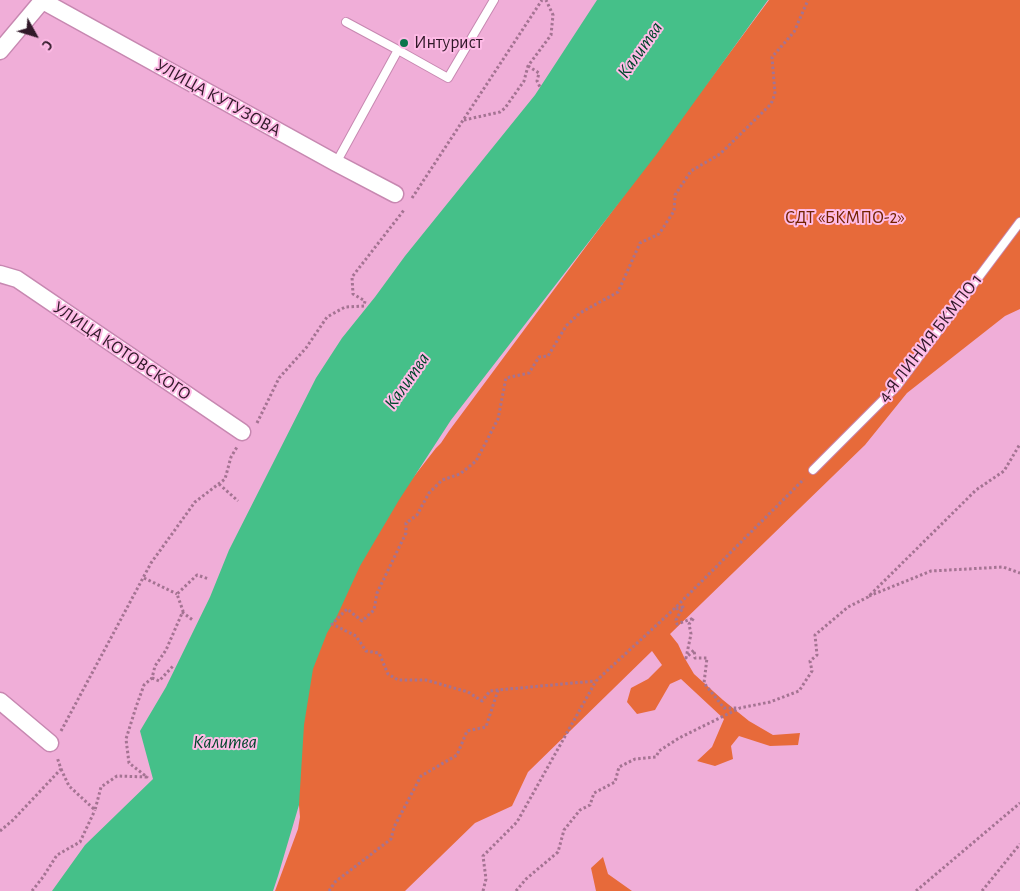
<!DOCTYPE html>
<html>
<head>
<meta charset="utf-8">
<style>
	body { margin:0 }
	#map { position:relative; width:1020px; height:891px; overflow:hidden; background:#f0aed8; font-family:"Alegreya Sans",sans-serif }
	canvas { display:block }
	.north { position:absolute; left:10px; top:10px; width:50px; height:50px; -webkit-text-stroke:4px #febbe6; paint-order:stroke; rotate:129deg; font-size:14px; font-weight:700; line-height:20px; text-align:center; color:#311929 }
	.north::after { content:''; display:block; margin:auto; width:18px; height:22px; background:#311929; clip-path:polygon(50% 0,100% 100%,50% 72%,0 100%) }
</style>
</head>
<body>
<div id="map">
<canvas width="1020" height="891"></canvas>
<div class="north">С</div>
</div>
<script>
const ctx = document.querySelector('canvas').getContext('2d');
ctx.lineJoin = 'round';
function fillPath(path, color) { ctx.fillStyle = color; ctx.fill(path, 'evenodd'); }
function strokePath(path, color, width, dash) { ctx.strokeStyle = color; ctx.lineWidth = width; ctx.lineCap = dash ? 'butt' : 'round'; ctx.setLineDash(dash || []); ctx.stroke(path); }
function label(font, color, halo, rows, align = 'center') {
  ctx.font = font + ' "Alegreya Sans",sans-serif'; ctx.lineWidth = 4; ctx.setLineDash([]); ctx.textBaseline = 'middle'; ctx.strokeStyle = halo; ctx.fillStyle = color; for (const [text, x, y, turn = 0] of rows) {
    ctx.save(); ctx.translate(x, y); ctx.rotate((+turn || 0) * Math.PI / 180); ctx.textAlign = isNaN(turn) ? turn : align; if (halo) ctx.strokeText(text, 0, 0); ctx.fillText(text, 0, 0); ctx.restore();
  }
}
const green = new Path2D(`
	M769,0H1020V309L1005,316L907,393L865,445L670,634L678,644L684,657L694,674L723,700L749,721L773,735L800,733L798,745L770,746L739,736L731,746L733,759L715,766L697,761L712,747L724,719L681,679L670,684L655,710L637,714L627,702L631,688L648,679L662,665L652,651L528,772L512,806L475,823L405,891H275L298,829L300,817L296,771L299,686L361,545L436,448L441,443L449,431Z
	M603,857L608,874L632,891H596L591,868Z`);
const water = new Path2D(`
	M597,0H768L656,155L451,420L399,500L360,566L337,616L327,633L313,669L304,725L299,805L278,876L273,891H52L85,845L153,779L140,731L166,687L210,597L229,550L316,378L342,338L375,297L405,256L535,95Z`);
const path = new Path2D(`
	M528,66L539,73L537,81L540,87
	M464,120L500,112L505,108L524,81L528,66L551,35L553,15L546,0
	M412,198L542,0
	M257,423L279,378L306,348L327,317L345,307L364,306L365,301L353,294L352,277L404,210
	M219,484L238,501
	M144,578L177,594
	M869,596L931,571L1003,567L1020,573
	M676,609L683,607L676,620L677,624L694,618L689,624L691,634L686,658L694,650L695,658H707L704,683L724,708H737
	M182,612L194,621
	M152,678L159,681L174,665
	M498,690L490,691L482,701L468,692L426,680H398L388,674L379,653L366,651L356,636L332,624L347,609L362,621L374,610L377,593L406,533V523L417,515L429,493L442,480L460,474L476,461L498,419L506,378L529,373L539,357L548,356L566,326L580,313L618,292L640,243L659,234L674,211L675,195L691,171L720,154L771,104L775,94L772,57L794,32L808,0
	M61,731L151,563L195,502L225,479L231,457L237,447
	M61,769L69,786L95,810L101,787L117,776L147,777L129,763L126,739L136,707L144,685L152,678L155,666L166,650L183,611L177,594L197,575L209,579
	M0,831L13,820L61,769L57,757
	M32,891L43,877L57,855L80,842L95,810
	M329,891L335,882L391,839L394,827L421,776L457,755L467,731L486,727L498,690L595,681
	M483,891L486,879L483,856L517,822L596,681L674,609L804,479
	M516,891L526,879L558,852L564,830L580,810L590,805L594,793L615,782L619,767L635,759L656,757L659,751L679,738L740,708L770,702L799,691L812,671L810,661L817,655L815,635L848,607L868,597L976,490L1004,471L1020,444
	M916,891L1020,803
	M982,891L1020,844`);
const service = new Path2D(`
	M398,50L448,78L494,0
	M336,163L398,50L346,22
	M813,470L897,386L1020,222`);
const minor = new Path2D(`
	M41,0L336,163L395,194
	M0,51L42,1
	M0,274L17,279L242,432
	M0,701L50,743`);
const markers = [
	[404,43,5,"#0c754d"]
];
const poiNames = [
	["Интурист",414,43]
];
const streetNames = [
	["УЛИЦА КУТУЗОВА",218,98,29],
	["4-Я ЛИНИЯ БКМПО 1",930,338,-52],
	["УЛИЦА КОТОВСКОГО",122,351,34]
];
const parkNames = [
	["СДТ «БКМПО-2»",845,218]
];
const waterNames = [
	["Калитва",640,50,-55],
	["Калитва",407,381,-55],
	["Калитва",225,742]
];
fillPath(green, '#e76a3a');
fillPath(water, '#45c089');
strokePath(service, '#c788b1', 10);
strokePath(minor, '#c788b1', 19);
strokePath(path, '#a47392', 3, [2.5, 2.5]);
strokePath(service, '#fff', 8);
strokePath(minor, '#fff', 16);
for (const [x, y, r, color] of markers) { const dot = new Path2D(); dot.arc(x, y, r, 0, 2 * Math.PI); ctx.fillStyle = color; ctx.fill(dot); strokePath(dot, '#febbe6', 2); }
label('18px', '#311929', '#febbe6', poiNames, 'left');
label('18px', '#311929', '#febbe6', streetNames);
label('18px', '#732300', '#febbe6', parkNames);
label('italic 19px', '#00472c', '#febbe6', waterNames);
</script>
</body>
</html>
